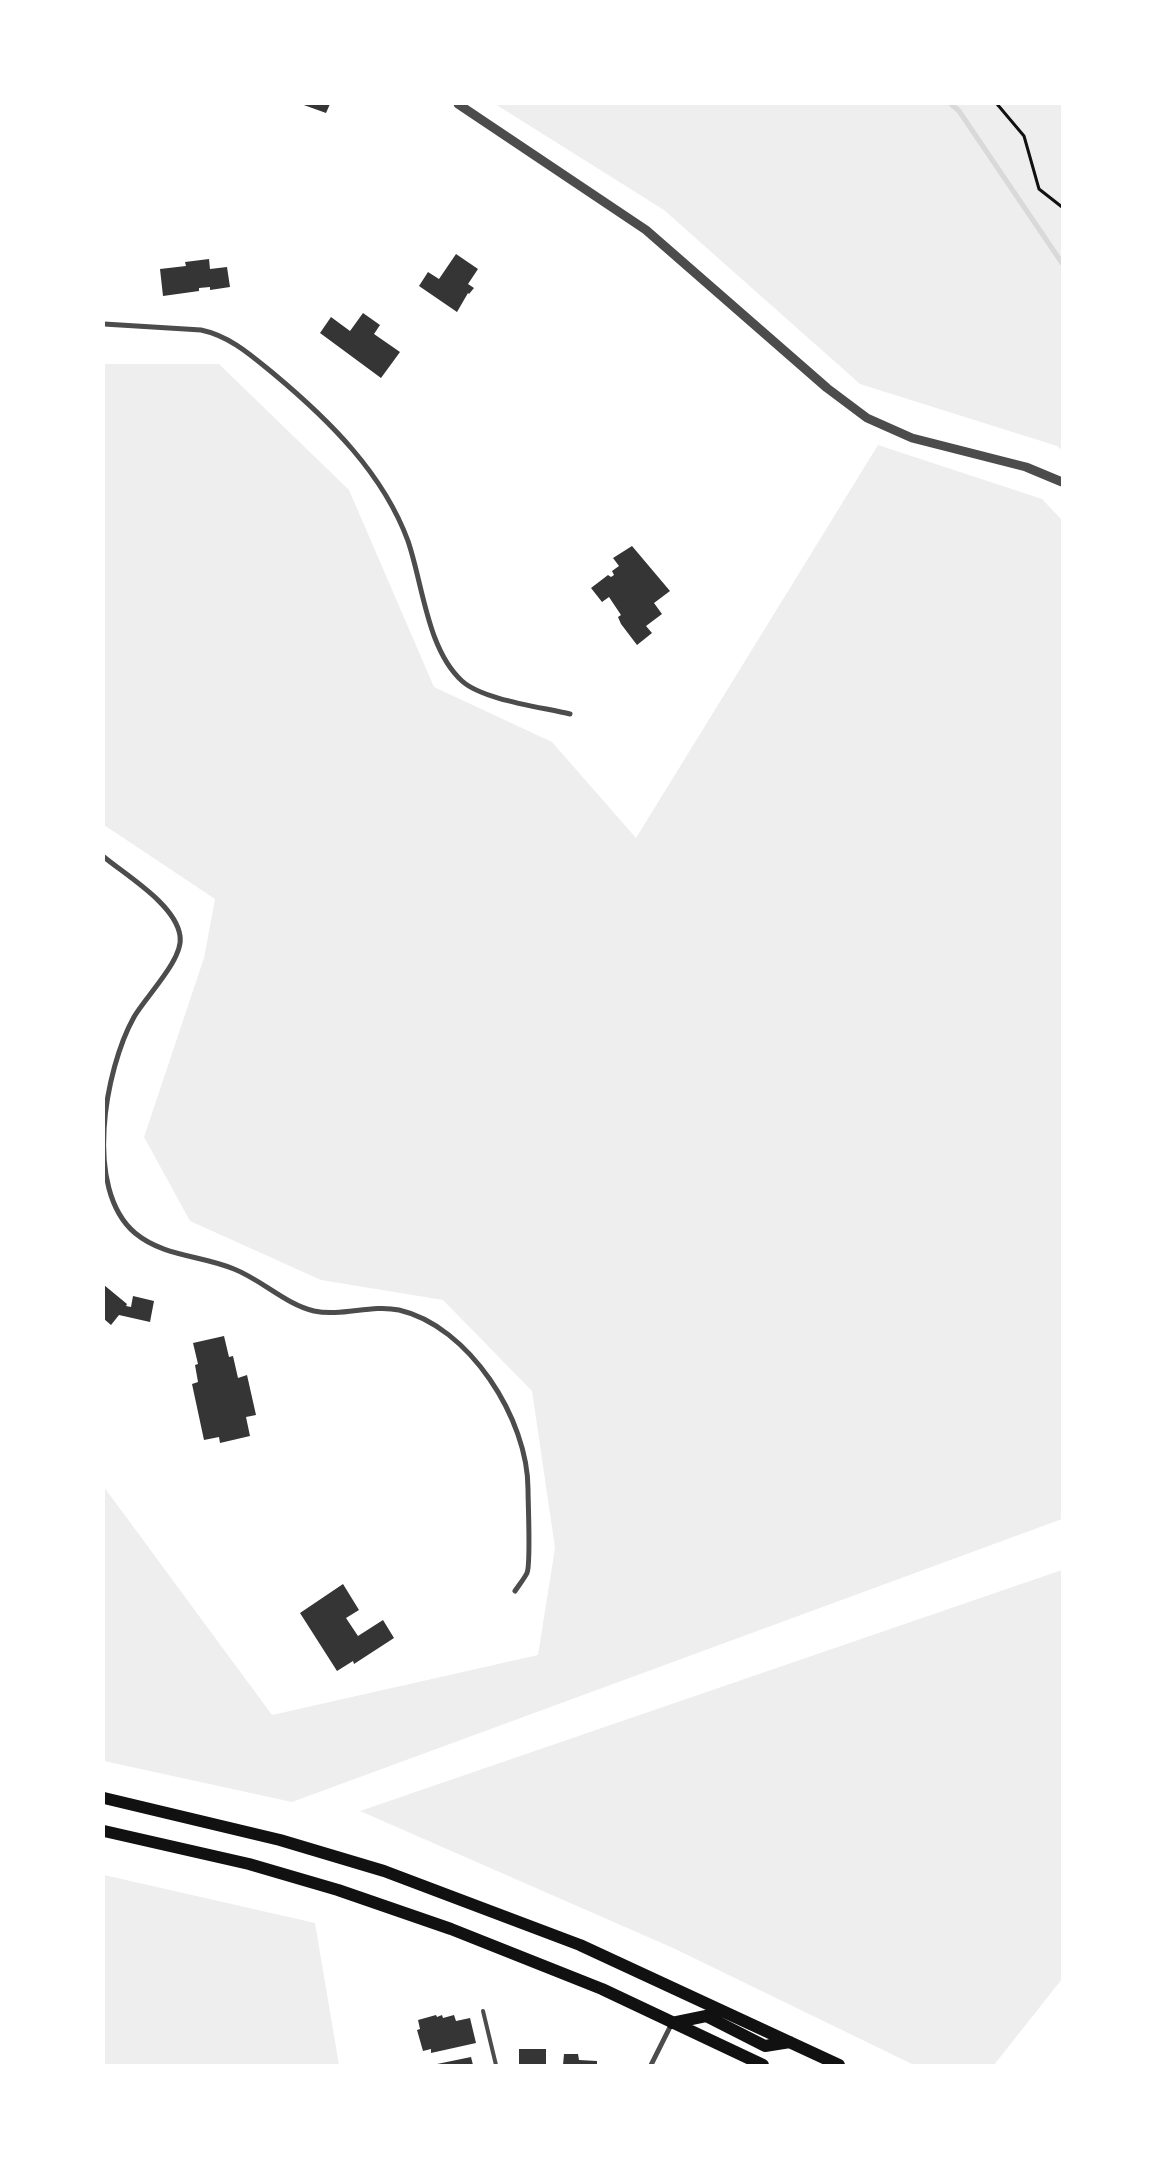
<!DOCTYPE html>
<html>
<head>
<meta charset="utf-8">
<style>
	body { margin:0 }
	#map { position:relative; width:1166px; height:2169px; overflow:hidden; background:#fff; font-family:Quicksand,sans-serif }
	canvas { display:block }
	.frame { position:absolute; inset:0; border:105px solid #fff; pointer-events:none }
</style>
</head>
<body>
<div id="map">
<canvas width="1166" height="2169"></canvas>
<div class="frame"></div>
</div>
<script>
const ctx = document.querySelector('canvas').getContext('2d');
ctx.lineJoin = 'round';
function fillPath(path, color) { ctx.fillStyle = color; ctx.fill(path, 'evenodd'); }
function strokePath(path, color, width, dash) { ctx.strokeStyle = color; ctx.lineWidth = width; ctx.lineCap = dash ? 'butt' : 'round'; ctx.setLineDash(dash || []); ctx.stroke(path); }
const green = new Path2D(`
	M495,104H1062V450L1057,446L860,384L664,210Z
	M104,364H219L349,490L434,687L552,742L636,838L878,445L1042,499L1062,520V1519L292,1802L104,1761V1487L272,1715L538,1655L555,1548L532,1391L443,1300L321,1280L190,1221L144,1137L204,958L215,899L104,825Z
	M1062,1570V1979L994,2065H914L673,1948L360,1811Z
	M104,1875L315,1923L339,2065H104Z`);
const stream = new Path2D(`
	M951,104L959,111L1062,263`);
const building = new Path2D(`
	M301,104H330L326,113Z
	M456,254L478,269L468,284L474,288L469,294L468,293L457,312L419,286L428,272L439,279Z
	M209,259L210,269L227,267L230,287L210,290V287L199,288V291L163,296L160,269L186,266L185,262Z
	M363,313L380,325L374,334L400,352L381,378L320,333L331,317L350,331Z
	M632,546L670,591L654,603L662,614L646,626L652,633L637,645L621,624L618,617L621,615L609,597L602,602L591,588L608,575L611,577L614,575L612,571L619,566L613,558Z
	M104,1285L127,1304L126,1306L131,1307L133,1296L154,1301L150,1322L119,1315L111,1325L104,1319Z
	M224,1336L229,1357L233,1356L238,1378L247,1375L256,1415L246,1417L250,1436L220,1443L219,1437L204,1440L192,1384L198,1382L195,1365L198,1364L193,1343Z
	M343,1584L359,1610L346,1618L358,1636L383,1620L394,1638L354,1664L353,1661L337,1671L300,1613Z
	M436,2015L437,2017L442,2015L443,2018L454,2015L456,2021L470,2018L476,2043L431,2053V2049L423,2051L417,2030L420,2029L418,2020Z
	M519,2049H546V2065H519Z
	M564,2054H578L579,2060L597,2061V2065H563Z
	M471,2057L473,2065H438L437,2064Z`);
const path = new Path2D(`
	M997,104L1024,136L1039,189L1062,207`);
const service = new Path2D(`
	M483,2011L496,2065`);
const minor = new Path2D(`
	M104,324L201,330C230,336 252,356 274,374C329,420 383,473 408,541C423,585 427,649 462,681C483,700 541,707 570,714
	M104,857C127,876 176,905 180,936C184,959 146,996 134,1017C105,1069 83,1189 135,1233C164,1257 201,1255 234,1269C262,1280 285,1304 314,1311C342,1317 371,1304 399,1310C469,1326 528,1419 528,1489C528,1504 531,1564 527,1573C524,1579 519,1585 515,1591
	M651,2065L672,2023`);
const tertiary = new Path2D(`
	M458,104L646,230L827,388L867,418L912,438L1026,467L1062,482`);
const primary = new Path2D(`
	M104,1798L280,1840L384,1871L580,1945L839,2065
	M104,1831L249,1864L338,1890L451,1929L602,1989L763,2065
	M672,2023L706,2016L765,2046L790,2042`);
fillPath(green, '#eee');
strokePath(stream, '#d9d9d9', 5);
fillPath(building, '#353535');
strokePath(path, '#111', 3);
strokePath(service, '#4c4c4c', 4);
strokePath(minor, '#4c4c4c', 5);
strokePath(tertiary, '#4c4c4c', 9);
strokePath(primary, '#111', 12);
</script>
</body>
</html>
